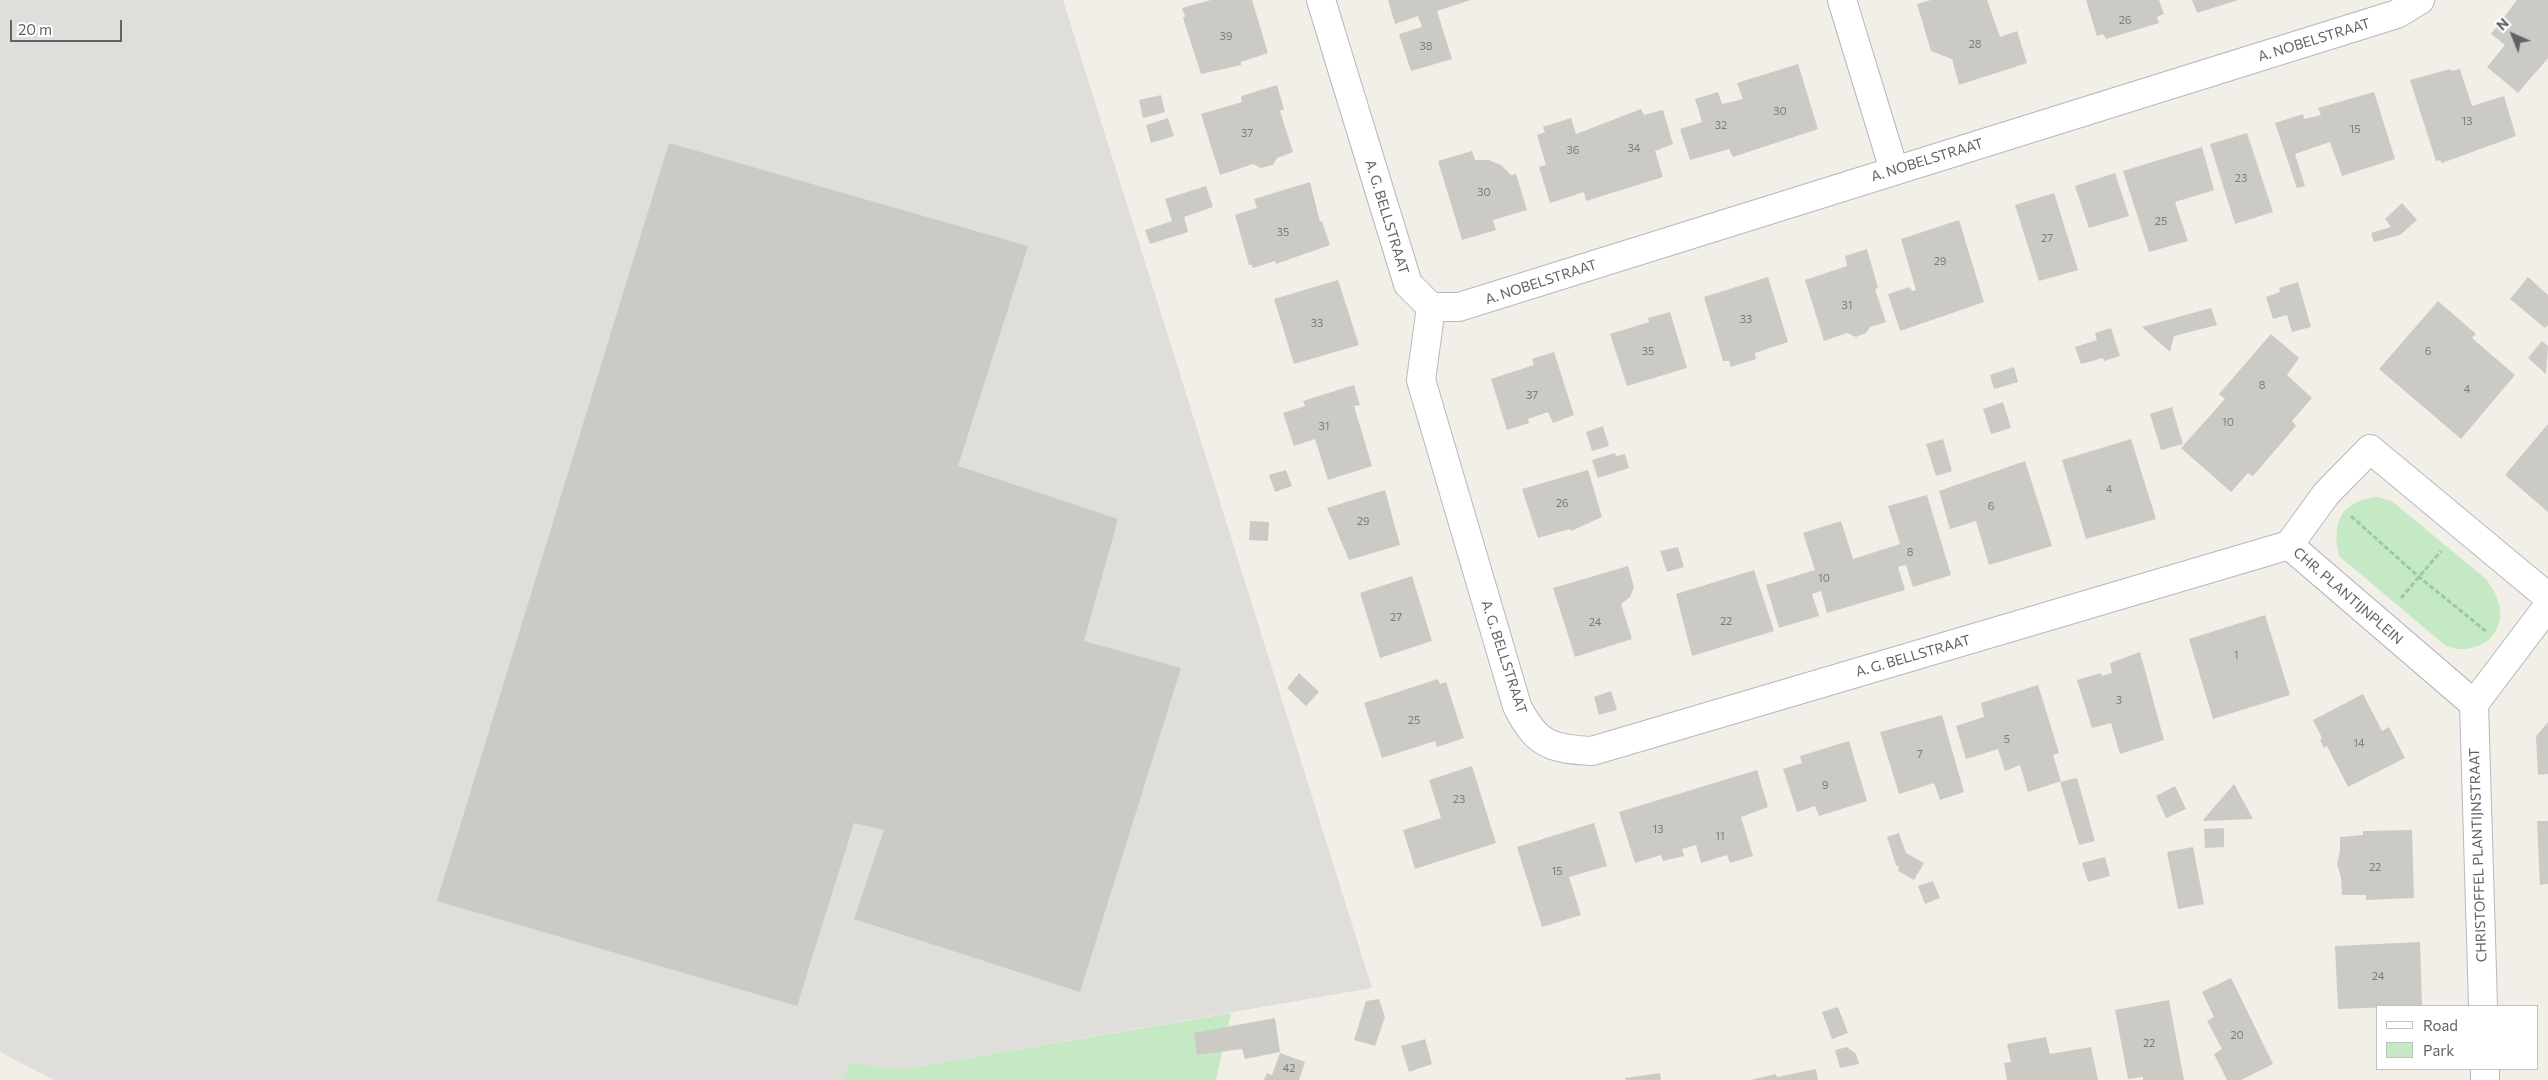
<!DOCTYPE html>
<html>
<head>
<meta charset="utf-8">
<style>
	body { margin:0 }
	#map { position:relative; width:2548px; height:1080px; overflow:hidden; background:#f1efe8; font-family:Commissioner,sans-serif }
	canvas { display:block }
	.legend { position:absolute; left:2376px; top:1005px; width:162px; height:65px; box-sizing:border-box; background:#fff; border:1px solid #bfc1c3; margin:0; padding:6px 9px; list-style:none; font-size:15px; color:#5f6368 }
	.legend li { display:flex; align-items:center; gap:10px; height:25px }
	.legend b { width:25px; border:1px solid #bfc1c3 }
	.north { position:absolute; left:2488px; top:10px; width:50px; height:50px; -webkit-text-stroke:4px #fff; paint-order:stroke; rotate:316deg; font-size:14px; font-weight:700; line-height:20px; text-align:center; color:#5f6368 }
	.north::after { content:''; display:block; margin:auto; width:18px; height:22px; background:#5f6368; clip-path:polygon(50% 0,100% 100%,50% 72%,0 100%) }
	.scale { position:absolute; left:10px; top:20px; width:112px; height:22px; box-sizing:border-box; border:2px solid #5f6368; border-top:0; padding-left:6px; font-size:15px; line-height:18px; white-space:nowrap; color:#5f6368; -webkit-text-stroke:4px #fff; paint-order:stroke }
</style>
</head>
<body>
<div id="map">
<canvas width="2548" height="1080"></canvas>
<ul class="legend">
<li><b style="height:6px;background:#fff"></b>Road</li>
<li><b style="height:14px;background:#c5e8c5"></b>Park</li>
</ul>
<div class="north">N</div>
<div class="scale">20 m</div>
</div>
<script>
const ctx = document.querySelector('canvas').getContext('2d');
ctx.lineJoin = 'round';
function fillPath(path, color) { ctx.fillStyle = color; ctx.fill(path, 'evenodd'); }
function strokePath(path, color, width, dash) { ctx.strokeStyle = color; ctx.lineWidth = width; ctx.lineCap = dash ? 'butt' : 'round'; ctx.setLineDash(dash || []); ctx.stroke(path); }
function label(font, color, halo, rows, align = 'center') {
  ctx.font = font + ' Commissioner,sans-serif'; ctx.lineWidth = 5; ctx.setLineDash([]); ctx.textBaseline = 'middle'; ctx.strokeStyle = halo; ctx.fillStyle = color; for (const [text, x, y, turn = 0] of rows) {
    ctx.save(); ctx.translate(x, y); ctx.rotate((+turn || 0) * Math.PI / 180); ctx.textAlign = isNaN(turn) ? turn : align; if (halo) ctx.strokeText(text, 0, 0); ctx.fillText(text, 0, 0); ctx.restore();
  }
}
const industrial = new Path2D(`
	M0,0H1063L1372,988L897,1070L851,1062L843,1080H54L0,1052Z`);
const green = new Path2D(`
	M2378,497L2393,502L2486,579C2493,589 2499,598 2500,611C2502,641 2471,656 2446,646L2339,556C2331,522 2342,500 2378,497Z
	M1231,1013L1216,1080H843L851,1062L897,1070Z`);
const building = new Path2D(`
	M1211,0H1252L1268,53L1241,62V65L1201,74L1183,18L1185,16L1182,8Z
	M1388,0H1471L1437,11L1452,59L1411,71L1399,34L1422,27L1418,16L1395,24Z
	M1931,0H1987L2000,37L2017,31L2027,63L1959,85L1952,59L1931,51L1917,4Z
	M2086,0H2159L2164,14L2157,17L2159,23L2106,39L2103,34L2097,36Z
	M2192,0H2238L2197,13Z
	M2517,0H2548V58L2518,93L2487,67L2505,45L2491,34Z
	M1798,64L1818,129L1733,157L1729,149L1690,160L1680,129L1702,122L1695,99L1718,92L1722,104L1743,99L1737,83Z
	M2450,69L2451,71L2460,69L2472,106L2504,96L2516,136L2442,163L2440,160L2436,161L2410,80Z
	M1277,85L1284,109L1280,111L1293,152L1277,158L1273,165L1261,168L1253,164L1220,175L1201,114L1242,102L1241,96Z
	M2374,92L2395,159L2342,176L2330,142L2295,154L2305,186L2297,188L2275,123L2303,114L2304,119L2321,115L2318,108Z
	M1161,95L1165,112L1143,118L1139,100Z
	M1641,109L1644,115L1663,110L1673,144L1655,151L1663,177L1586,201L1584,192L1550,203L1539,167L1546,165L1537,135L1545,132L1543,127L1571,118L1576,134Z
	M1168,118L1174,136L1151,143L1146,125Z
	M2247,133L2273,212L2235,224L2210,144Z
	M669,143L1028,246L958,466L1118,519L1084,641L1181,668L1080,992L854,919L884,830L854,823L797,1006L437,901Z
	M2202,147L2214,190L2175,202L2188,241L2149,252L2123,171Z
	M1472,151L1475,160H1489L1501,165L1511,175L1516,174L1527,210L1493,220L1496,230L1462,240L1438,161Z
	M2115,173L2129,216L2089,228L2075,186Z
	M1310,182L1320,222L1322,221L1330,245L1276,264L1275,261L1253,268L1252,265H1249L1235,215L1257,208L1254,199Z
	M1206,186L1213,207L1184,217L1188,232L1150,244L1145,230L1172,221L1165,199Z
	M2054,193L2078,270L2039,281L2015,205Z
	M2402,203L2417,220L2400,235L2374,242L2371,233L2391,227L2385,219Z
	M1959,220L1984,302L1900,331L1888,294L1910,287L1912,291L1916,290L1901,239Z
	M1867,249L1878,288L1875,289L1886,322L1870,327L1866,333L1856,337L1847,333L1824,341L1805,280L1847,266L1845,256Z
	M1768,277L1788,342L1755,353L1756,359L1731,367L1729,361H1723L1704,297Z
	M2528,277L2548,295V325L2545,328L2510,299Z
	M1338,280L1359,345L1294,364L1274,299Z
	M2298,282L2311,327L2292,332L2287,315L2273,319L2266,297L2280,292L2279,288Z
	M2438,301L2476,334L2472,338L2515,375L2461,439L2379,369Z
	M2211,308L2217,325L2174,336L2170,352L2142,327Z
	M1670,312L1687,368L1627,386L1610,334L1649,322L1648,318Z
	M2111,328L2120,356L2104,361L2103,358L2081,364L2075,347L2097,340L2095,333Z
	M2271,334L2299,358L2287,375L2312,398L2292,421L2296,426L2253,476L2248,473L2231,492L2181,448L2225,399L2219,394Z
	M2542,341L2548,346L2546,374L2528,358Z
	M1554,352L1574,415L1553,423L1548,412L1528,419L1529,423L1507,430L1491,379L1534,365L1532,359Z
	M2014,367L2018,382L1994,389L1990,375Z
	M1354,385L1360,405L1354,406L1372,466L1328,480L1315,439L1294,446L1283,413L1305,406L1303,401Z
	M2003,402L2011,428L1991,434L1983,409Z
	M2172,407L2183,444L2161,450L2150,414Z
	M2548,424V512L2505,475Z
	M1603,426L1609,446L1592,451L1586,432Z
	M1943,439L1952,471L1936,476L1926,444Z
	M2131,439L2156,519L2086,539L2062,460Z
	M1615,453L1616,456L1625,454L1629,468L1598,478L1592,460Z
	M2025,461L2052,546L1989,565L1976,521L1950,529L1939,491Z
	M1286,470L1292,486L1275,492L1269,475Z
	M1588,470L1602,517L1571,531L1569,529L1538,538L1522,489Z
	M1385,490L1400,545L1349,560L1327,508Z
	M1927,495L1951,575L1913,587L1906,565L1898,567L1905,590L1827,613L1821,591L1812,594L1819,616L1779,628L1766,585L1815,570L1803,533L1841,521L1853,559L1900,544L1888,506Z
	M1250,521L1269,522L1268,541L1249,540Z
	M1678,547L1684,567L1667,572L1660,551Z
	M1628,566L1634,587L1630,597L1621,604L1632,639L1575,657L1553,588Z
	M1754,570L1774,631L1692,656L1676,594Z
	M1412,576L1432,641L1380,658L1360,593Z
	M2265,615L2290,695L2213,719L2189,639Z
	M2140,652L2164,740L2120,754L2111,723L2092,728L2077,680L2101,673L2102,676L2112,673L2110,663Z
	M1299,673L1319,692L1306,706L1287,688Z
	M1438,679L1440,684L1446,682L1464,738L1437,747L1435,741L1382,758L1364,703Z
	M2038,685L2059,753L2053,755L2061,781L2028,792L2020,765L2005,771L1998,749L1966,759L1956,726L1984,717L1981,703Z
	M1611,691L1617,710L1599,715L1594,697Z
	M2363,694L2382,731L2389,727L2405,758L2348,787L2327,746L2324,748L2320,740L2322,738L2313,720Z
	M1942,715L1964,792L1940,800L1934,783L1899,794L1880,732Z
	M2548,722V774L2538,775L2536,736Z
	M1849,741L1867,801L1819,816L1815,806L1797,812L1783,769L1802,763L1800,756Z
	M1472,766L1496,843L1415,869L1403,830L1441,818L1429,780Z
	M1757,770L1768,807L1741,817L1753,856L1730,863L1727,855L1701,863L1696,845L1682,849L1684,856L1663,861L1661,855L1635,863L1619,812Z
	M2077,778L2095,841L2079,845L2060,782Z
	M2234,784L2253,819L2204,821L2203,820Z
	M2175,786L2186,809L2166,818L2156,796Z
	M2537,821H2548V884L2540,885Z
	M1594,823L1607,866L1569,877L1581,915L1542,927L1517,847Z
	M2224,828V847L2205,848L2204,829Z
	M2412,830L2414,898L2366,900V895H2342L2341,877L2337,864L2340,851V837L2363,835V831Z
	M1899,833L1906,853L1924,863L1914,880L1898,871L1899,867L1896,865L1887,837Z
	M2193,847L2204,904L2178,909L2167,852Z
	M2105,857L2110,876L2088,882L2082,863Z
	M1933,881L1940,898L1925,904L1918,886Z
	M2420,942L2422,1006L2338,1009L2335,946Z
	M2231,978L2273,1064L2241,1080H2227L2214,1054L2222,1049L2207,1021L2214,1017L2202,992Z
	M1379,999L1385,1017L1375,1046L1354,1040L1366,1001Z
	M2169,1000L2184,1080H2143V1077L2128,1079L2115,1010Z
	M1838,1007L1848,1033L1832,1039L1822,1012Z
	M1275,1018L1280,1052L1245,1059L1242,1049L1197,1055L1194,1033Z
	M2046,1037L2050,1054L2091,1047L2098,1080H2007L2004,1063L2011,1062L2007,1044Z
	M1425,1039L1432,1064L1409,1072L1401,1046Z
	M1847,1047L1856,1054L1859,1064L1840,1068L1835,1050Z
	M1280,1053L1305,1062L1299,1080H1264L1267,1073L1272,1075Z
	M1816,1069L1818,1080H1750L1776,1074L1777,1077Z
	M1660,1073L1661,1080H1626L1625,1078Z`);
const path = new Path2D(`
	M2351,516L2419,577L2487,632
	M2401,598L2441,551`);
const minor = new Path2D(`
	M1321,0L1408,284L1431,307
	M1842,0L1894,170
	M1431,307L1421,380L1517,706C1536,744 1550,749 1592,751L2289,545
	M1431,307H1459L2397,14L2420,0
	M2474,704L2289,545L2326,494L2370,449L2548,597
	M2474,704L2483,1006
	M2474,704L2548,606
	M2485,1069V1080`);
const numberNames = [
	["26",2125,20],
	["39",1226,36],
	["28",1975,44],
	["38",1426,46],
	["30",1780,111],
	["13",2467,121],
	["32",1721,125],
	["15",2355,129],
	["37",1247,133],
	["34",1634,148],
	["36",1573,150],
	["23",2241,178],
	["30",1484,192],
	["25",2161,221],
	["35",1283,232],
	["27",2047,238],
	["29",1940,261],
	["31",1847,305],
	["33",1746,319],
	["33",1317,323],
	["35",1648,351],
	["6",2428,351],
	["8",2262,385],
	["4",2467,389],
	["37",1532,395],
	["10",2228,422],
	["31",1324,426],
	["4",2109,489],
	["26",1562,503],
	["6",1991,506],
	["29",1363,521],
	["8",1910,552],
	["10",1824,578],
	["27",1396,617],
	["22",1726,621],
	["24",1595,622],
	["1",2236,655],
	["3",2119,700],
	["25",1414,720],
	["5",2007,739],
	["14",2359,743],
	["7",1920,754],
	["9",1825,785],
	["23",1459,799],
	["13",1658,829],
	["11",1720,836],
	["22",2375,867],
	["15",1557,871],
	["24",2378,976],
	["20",2237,1035],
	["22",2149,1043],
	["42",1289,1068]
];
const streetNames = [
	["A. NOBELSTRAAT",2314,40,-17],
	["A. NOBELSTRAAT",1927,160,-17],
	["A. G. BELLSTRAAT",1387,217,73],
	["A. NOBELSTRAAT",1541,282,-18],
	["CHR. PLANTIJNPLEIN",2348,596,41],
	["A. G. BELLSTRAAT",1913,656,-16],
	["A. G. BELLSTRAAT",1504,657,72],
	["CHRISTOFFEL PLANTIJNSTRAAT",2478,855,-92]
];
fillPath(industrial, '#e0deda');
fillPath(green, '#c5e8c5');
fillPath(building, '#cccac5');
strokePath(minor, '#b5b8bc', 30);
strokePath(path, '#9cc7a9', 3, [5, 2.5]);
strokePath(minor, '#fff', 28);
label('11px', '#7a7d7f', null, numberNames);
label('14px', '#5f6368', '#fff', streetNames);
</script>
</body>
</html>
